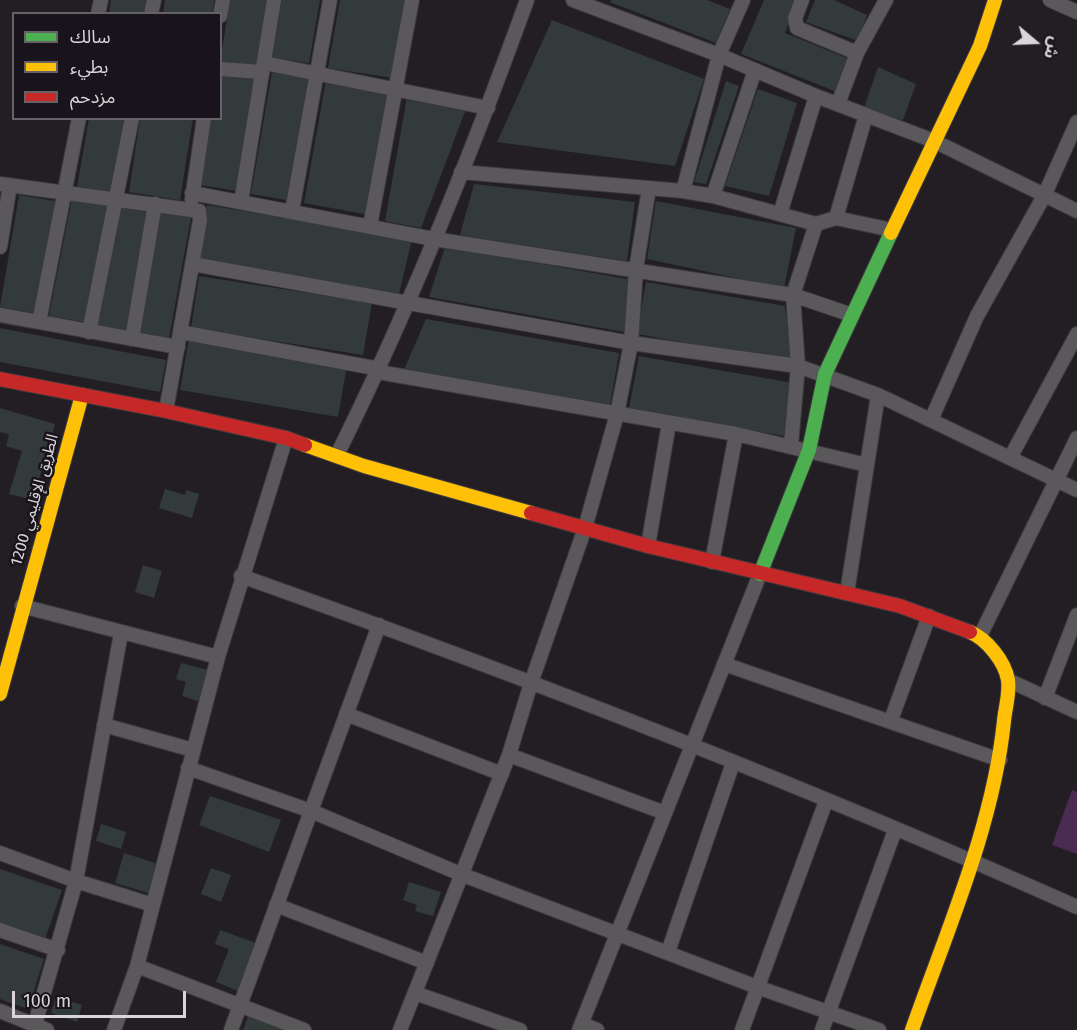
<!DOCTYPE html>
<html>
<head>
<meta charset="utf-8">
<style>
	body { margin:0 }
	#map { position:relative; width:1077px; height:1030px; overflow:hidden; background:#221e23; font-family:"Fira Sans","Noto Sans Arabic",sans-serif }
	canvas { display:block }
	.legend { position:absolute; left:12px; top:12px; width:210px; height:108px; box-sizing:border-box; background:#19141b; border:2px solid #666167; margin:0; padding:8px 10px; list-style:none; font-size:18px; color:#d9d5da }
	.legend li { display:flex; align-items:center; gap:12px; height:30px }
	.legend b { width:30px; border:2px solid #666167 }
	.north { position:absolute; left:1005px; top:12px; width:60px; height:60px; -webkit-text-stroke:4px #19141b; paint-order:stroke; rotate:109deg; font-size:16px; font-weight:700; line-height:24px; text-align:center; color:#d9d5da }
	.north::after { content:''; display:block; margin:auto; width:21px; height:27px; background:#d9d5da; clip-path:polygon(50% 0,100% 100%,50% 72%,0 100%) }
	.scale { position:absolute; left:12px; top:991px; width:174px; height:27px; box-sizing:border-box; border:3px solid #d9d5da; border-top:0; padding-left:8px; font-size:18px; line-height:21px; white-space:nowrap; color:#d9d5da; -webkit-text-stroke:4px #19141b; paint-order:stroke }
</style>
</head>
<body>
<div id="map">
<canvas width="1077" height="1030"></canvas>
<ul class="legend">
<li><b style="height:8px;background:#4caf50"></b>سالك</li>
<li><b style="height:8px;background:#ffc107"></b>بطيء</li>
<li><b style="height:8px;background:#c62828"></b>مزدحم</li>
</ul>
<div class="north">ش</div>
<div class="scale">100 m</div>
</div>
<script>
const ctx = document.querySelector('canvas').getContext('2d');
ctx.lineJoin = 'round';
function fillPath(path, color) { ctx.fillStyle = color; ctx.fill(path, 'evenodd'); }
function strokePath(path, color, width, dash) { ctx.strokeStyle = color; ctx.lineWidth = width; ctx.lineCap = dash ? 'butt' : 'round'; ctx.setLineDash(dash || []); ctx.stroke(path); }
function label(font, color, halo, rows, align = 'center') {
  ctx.font = font + ' "Fira Sans","Noto Sans Arabic",sans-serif'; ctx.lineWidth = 5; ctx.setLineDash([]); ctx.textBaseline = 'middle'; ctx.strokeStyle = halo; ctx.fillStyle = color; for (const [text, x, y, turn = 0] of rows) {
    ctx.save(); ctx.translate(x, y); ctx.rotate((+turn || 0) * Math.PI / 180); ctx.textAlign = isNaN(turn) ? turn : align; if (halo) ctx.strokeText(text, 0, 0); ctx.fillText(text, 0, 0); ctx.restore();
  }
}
const green = new Path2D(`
	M1072,790L1077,792V854L1052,845Z`);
const building = new Path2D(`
	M111,0H148L146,14H109Z
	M165,0H214L212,14H163Z
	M230,0H267L256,68L220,62Z
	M282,0H320L309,63L272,57Z
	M340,0H406L393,78L328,68Z
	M611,0H707L730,9L716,43L610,2Z
	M764,0H796L785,33L849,59L837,92L741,54Z
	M815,0H834L867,15L858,41L806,22Z
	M552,20L704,79L675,166L497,142Z
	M878,67L916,84L903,120L864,108Z
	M220,72L255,78L237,191L200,185L211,118H220Z
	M272,72L308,78L286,200L251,194Z
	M326,80L391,91L370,215L304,203Z
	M726,81L739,86L706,184L694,182Z
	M758,89L797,103L769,196L725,186Z
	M407,97L466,109L421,228L385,221Z
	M89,118H125L112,193L77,187Z
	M140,118H193L180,200L129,192Z
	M474,184L635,202L627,261L460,235Z
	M19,195L55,201L34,313L0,307Z
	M72,198L107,204L85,322L49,316Z
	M656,201L796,228L784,288L647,259Z
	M207,205L412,239L399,294L196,258Z
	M120,206L150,212L126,330L96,326Z
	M161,211L191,217L169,339L139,333Z
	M445,247L633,280L624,332L429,297Z
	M199,276L372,303L363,355L191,328Z
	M646,282L785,306L792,362L637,334Z
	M426,319L619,353L610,405L403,372Z
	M0,328L166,360L160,392L0,362Z
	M189,339L347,365L338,417L180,390Z
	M639,356L793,383L784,436L629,408Z
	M0,408L55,424L33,500L9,494L22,451L6,446L9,434L0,432Z
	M165,489L185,495L186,490L199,494L192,518L159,508Z
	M143,565L162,571L154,598L135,592Z
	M181,663L208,670L198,701L182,696L186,682L176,679Z
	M210,796L281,820L269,852L199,825Z
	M101,824L126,832L121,849L96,841Z
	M124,853L158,864L148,893L115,883Z
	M211,868L231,875L221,902L201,894Z
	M0,869L62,890L45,939L0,924Z
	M409,882L441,892L433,916L415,911L417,905L403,900Z
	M220,930L256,943L238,991L216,982L229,949L215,944Z
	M0,944L44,959L28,1009L0,999Z
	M56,997L82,1005L77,1022L51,1013Z
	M249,1014L282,1027L281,1030H243Z`);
const street = new Path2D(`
	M573,0L719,55L816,96L934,141L1077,211
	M802,0L795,18L797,28L857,53
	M1050,0L1077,12
	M98,14L101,0
	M151,14L154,0
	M220,16L223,0
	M264,63L488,108
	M220,69L262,72
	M838,104L857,53L886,0
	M461,172L683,191L713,196L816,224L836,218L892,230
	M0,184L199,211L200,220L166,411
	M683,191L719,55L743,0
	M192,193L434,239L793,295L852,315
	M713,196L755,70
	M192,199L204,118
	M241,202L274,0
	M292,211L330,0
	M780,214L816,96
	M836,218L866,115
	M370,226L412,0
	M0,247L10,185
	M192,264L631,343L798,366L878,395L1077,490
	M0,315L178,347
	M39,322L79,118
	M89,332L132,118
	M180,332L380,369
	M132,339L155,204
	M378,372L736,434L867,465
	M931,420L977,316L1044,196L1077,122
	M791,445L798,366L793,295L816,224
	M337,455C410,308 471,155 527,0
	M1010,458L1077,334
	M648,546L669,423
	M712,562L736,434
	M241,576C523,676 803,785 1077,907
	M847,593L878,395
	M22,606L218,657
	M980,636L1077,438
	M724,664L1000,760
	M1008,680L1077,712
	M1045,698L1077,615
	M346,714L502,774
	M891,720L929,616
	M104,725L193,750
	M509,755L665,813
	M188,768L311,811L463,875L757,987L879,1030
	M0,853L76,881L153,905
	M276,905L427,963
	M0,930L58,950
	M668,952L733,763
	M137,966L304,1030
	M415,993L520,1030
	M0,1011L47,1030
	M35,1024L76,881L121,633
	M582,1024L597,1030
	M114,1030L137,966L218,657L286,438
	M231,1030L379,625
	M400,1030L509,755L531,683L585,528L617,414L631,343L636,269L649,188
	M579,1030L760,574
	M742,1030L826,801
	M822,1030L895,830`);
const fast = new Path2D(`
	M760,574L809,450L825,374L891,233`);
const slow = new Path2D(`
	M891,233L980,46L995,0
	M305,445L364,466L531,513
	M0,694L82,395
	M912,1030C947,930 993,827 1004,721C1005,709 1010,693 1008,680C1005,662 987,639 970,632`);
const jam = new Path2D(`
	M0,379L166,411L286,438L305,445
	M531,513L648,546L900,606L970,632`);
const streetNames = [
	["الطريق الإقليمي 1200",35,500,-74]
];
fillPath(green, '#4a2c52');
fillPath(building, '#323b3a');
strokePath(street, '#3c393d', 16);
strokePath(fast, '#3c393d', 16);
strokePath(slow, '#3c393d', 16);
strokePath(jam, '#3c393d', 16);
strokePath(street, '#5a585a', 14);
strokePath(fast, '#4caf50', 14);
strokePath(slow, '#ffc107', 14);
strokePath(jam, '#c62828', 14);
label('16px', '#d9d5da', '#19141b', streetNames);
</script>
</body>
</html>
